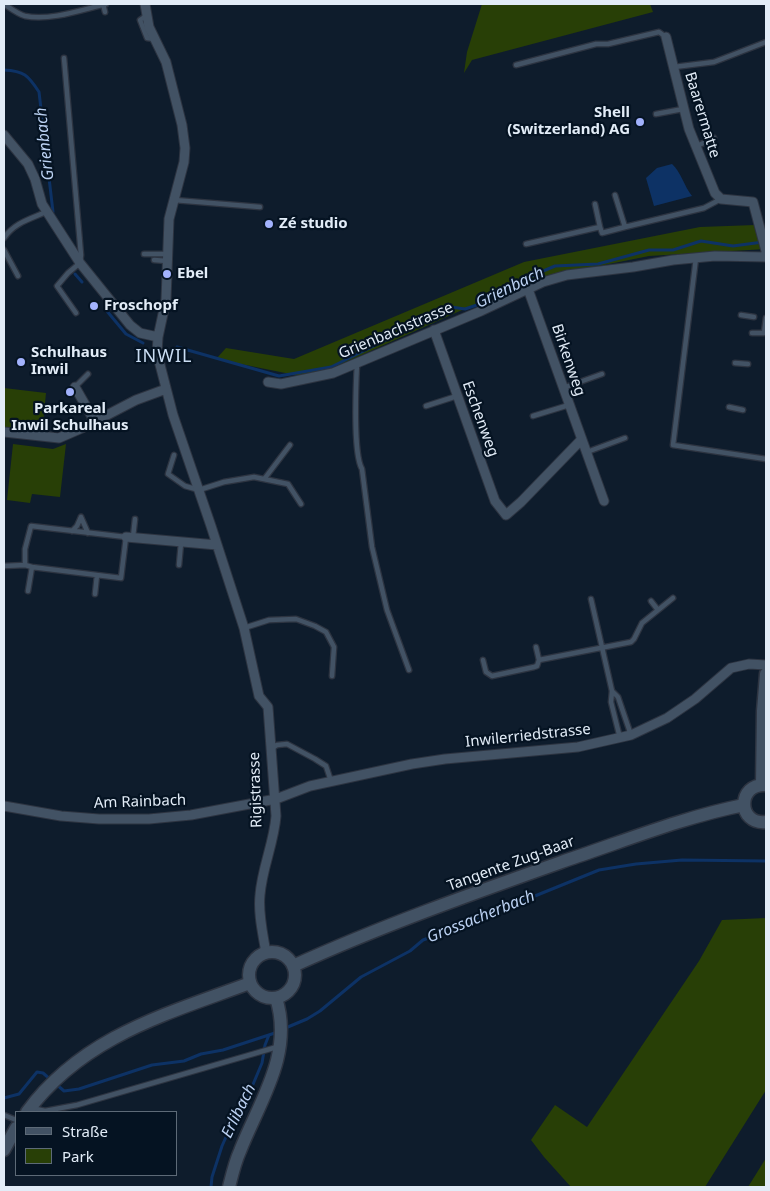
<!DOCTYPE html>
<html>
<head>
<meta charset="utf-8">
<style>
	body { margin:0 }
	#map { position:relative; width:770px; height:1191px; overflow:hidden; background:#0e1c2c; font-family:"Noto Sans",sans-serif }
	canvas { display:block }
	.frame { position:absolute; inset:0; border:5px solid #e2ecf7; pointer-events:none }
	.legend { position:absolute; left:15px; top:1111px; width:162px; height:65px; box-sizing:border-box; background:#051322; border:1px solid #5d6a77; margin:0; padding:6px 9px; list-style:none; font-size:15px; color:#e2ecf7 }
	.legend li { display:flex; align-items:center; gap:10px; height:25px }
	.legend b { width:25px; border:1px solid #5d6a77 }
</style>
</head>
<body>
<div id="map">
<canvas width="770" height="1191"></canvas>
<div class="frame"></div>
<ul class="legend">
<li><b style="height:6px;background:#425264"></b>Straße</li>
<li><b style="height:14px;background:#283f06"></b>Park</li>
</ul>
</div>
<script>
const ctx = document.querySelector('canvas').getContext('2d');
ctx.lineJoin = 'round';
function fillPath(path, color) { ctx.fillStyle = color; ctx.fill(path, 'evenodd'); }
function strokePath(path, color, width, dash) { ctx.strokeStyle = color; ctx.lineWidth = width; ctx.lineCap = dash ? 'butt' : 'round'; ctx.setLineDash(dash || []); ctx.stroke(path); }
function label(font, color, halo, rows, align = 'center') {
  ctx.font = font + ' "Noto Sans",sans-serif'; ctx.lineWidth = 4.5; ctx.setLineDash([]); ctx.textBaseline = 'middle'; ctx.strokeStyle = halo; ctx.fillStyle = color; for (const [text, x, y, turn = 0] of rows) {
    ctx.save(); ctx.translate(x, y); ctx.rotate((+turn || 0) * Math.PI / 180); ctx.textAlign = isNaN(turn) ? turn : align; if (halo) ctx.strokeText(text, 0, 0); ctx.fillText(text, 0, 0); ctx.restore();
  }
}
const green = new Path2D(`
	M482,4H650L653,12L472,60L464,73L467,52Z
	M755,225L766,228V249L649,256L529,280L337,366L300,376L216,359L226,348L294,359L524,262L700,227Z
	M4,388L46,393L42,434L4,430Z
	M13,444L53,449L66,444L60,497L32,494L30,503L7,500Z
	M766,918V1090L705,1187H571L544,1157L531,1140L555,1105L587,1127L699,961L722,920Z
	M766,1158V1187H748Z`);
const water = new Path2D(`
	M672,164C681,172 684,186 692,196L654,206L646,178L657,168Z`);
const stream = new Path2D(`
	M4,70C24,71 28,75 39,92L53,212
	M75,274L82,282
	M106,310L126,334L143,343
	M177,347L279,376L331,367L394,336L410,325L451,307L465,309L483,303L496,291L555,266L598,264L649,250H673L701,241L733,246L763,242
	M283,1029L307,1019L320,1011L361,977L410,951L423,940L453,929L491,911L525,900L599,870L636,864L682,860L766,861
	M56,1084L64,1091L79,1089L152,1065L184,1061L201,1054L223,1050L278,1032
	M4,1098L19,1094L37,1072L43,1073L51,1080
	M211,1187L212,1177L222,1146L230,1128L238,1120L262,1063L265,1045L269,1035`);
const lane = new Path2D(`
	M4,4C10,8 18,14 25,16C50,21 81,10 106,4
	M103,4L105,12
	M146,16L140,20L147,38L155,39
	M64,58L81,255L80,263L68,273L57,286L76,313
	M516,65L596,44H608L659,32L666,37
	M674,67L714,62L766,42
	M656,114L683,109
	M697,146L714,138
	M615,195L625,227L704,208L721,199
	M174,200L260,207
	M595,204L600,227
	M4,238C14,223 30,219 46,212
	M526,244L600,227L602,233L625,227
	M4,250L18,276
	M144,254H167
	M696,258L673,445L766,459
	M154,260L167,261
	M741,315L754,317
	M752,333H764L766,318
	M357,363C356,383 353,454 362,469L372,547L387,610L409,670
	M735,363L748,364
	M75,387L88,374
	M563,388L602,374
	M426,406L457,396
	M729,407L743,410
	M533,416L569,405
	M587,452L625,438
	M174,455L168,474L185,486L199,490L224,482L254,477L288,484L301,504
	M265,478L290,445
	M81,517L88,533
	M31,526L126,537L121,578L32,567L25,565V549Z
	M72,531L77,526L81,517
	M133,537L135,519
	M179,565L181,543
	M4,566L25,565
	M28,591L32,567
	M95,594L97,575
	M591,599L612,691L611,702L620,738
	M651,601L658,610
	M244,628L269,620L296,619L315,626L326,632L334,647L332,676
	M536,647L539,660
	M483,660L486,672L492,676L534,667L537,666L539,660L631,642L634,639L642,623L673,598
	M612,691L618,697L631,735
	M272,748L277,745L287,744L315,759L326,766L331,781
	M32,1108L45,1111L77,1105L277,1047
	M4,1115L16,1120`);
const street = new Path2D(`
	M145,4L149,27L166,62L182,125L185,148L184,162L169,219L166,300L158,337L157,353L173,415L211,526L244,628L259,696L268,707L276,816C274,843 262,868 260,895C258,914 263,934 266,953
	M666,37L689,129L715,193L721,199L753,202L766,251V257
	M4,135L28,164L35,179L42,204L80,263L130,325L140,333L158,337
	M528,289L604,501
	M434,330L495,501L506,515L521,502L581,440
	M268,382L281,384L333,373L481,311L543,282L567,275L633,267L673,260L715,256L766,257
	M75,387L95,422
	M4,432L59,438L82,428L136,400L166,389
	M126,537L217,545
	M4,806L61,816L99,819H149L191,815L276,799L310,786L412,764L445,759L578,747L631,735L667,718L695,699L731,668L749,664L766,665`);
const secondary = new Path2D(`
	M762,784L763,711L766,674
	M766,785C737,783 737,825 766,822
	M249 975a23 23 0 1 1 46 0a23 23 0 1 1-46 0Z
	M293,966C383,925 477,892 570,859C627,840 684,817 744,805
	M27,1112C83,1036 167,1014 250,983
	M4,1150L16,1128
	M229,1187C232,1175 235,1162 240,1151C259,1102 294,1054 276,998`);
const markers = [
	[640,122,5,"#a2b2fd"],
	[269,224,5,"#a2b2fd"],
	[167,274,5,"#a2b2fd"],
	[94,306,5,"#a2b2fd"],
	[21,362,5,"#a2b2fd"],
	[70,392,5,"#a2b2fd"]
];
const poiNames = [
	["Shell",630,113,"right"],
	["(Switzerland) AG",630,130,"right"],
	["Zé studio",279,224],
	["Ebel",177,274],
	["Froschopf",104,306],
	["Schulhaus",31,353],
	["Inwil",31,370],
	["Parkareal",70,409,"center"],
	["Inwil Schulhaus",70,426,"center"]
];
const streetNames = [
	["Baarermatte",702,115,73],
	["Grienbachstrasse",396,331,-23],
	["Birkenweg",568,360,71],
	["Eschenweg",480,419,70],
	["Inwilerriedstrasse",528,736,-6],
	["Rigistrasse",256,790,-92],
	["Am Rainbach",140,802,-2],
	["Tangente Zug-Baar",511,864,-20]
];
const waterNames = [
	["Grienbach",45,144,-96],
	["Grienbach",510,288,-26],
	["Grossacherbach",481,917,-22],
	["Erlibach",239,1111,-64]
];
const quarterNames = [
	["INWIL",164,357]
];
fillPath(green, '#283f06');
fillPath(water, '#0d3265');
strokePath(stream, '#0d3265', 3);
strokePath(lane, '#2d3441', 7);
strokePath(street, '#2d3441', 11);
strokePath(secondary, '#2d3441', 15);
strokePath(lane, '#425264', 4.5);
strokePath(street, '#425264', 9);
strokePath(secondary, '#425264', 12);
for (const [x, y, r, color] of markers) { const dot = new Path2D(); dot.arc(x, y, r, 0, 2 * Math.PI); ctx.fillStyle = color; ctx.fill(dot); strokePath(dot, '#051322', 2); }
label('bold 15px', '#e2ecf7', '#051322', poiNames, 'left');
label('15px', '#e2ecf7', '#051322', streetNames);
label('italic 16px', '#bbd1f2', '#051322', waterNames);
ctx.letterSpacing = '1px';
label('18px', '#caddf3', '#051322', quarterNames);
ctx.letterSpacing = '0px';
</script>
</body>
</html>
